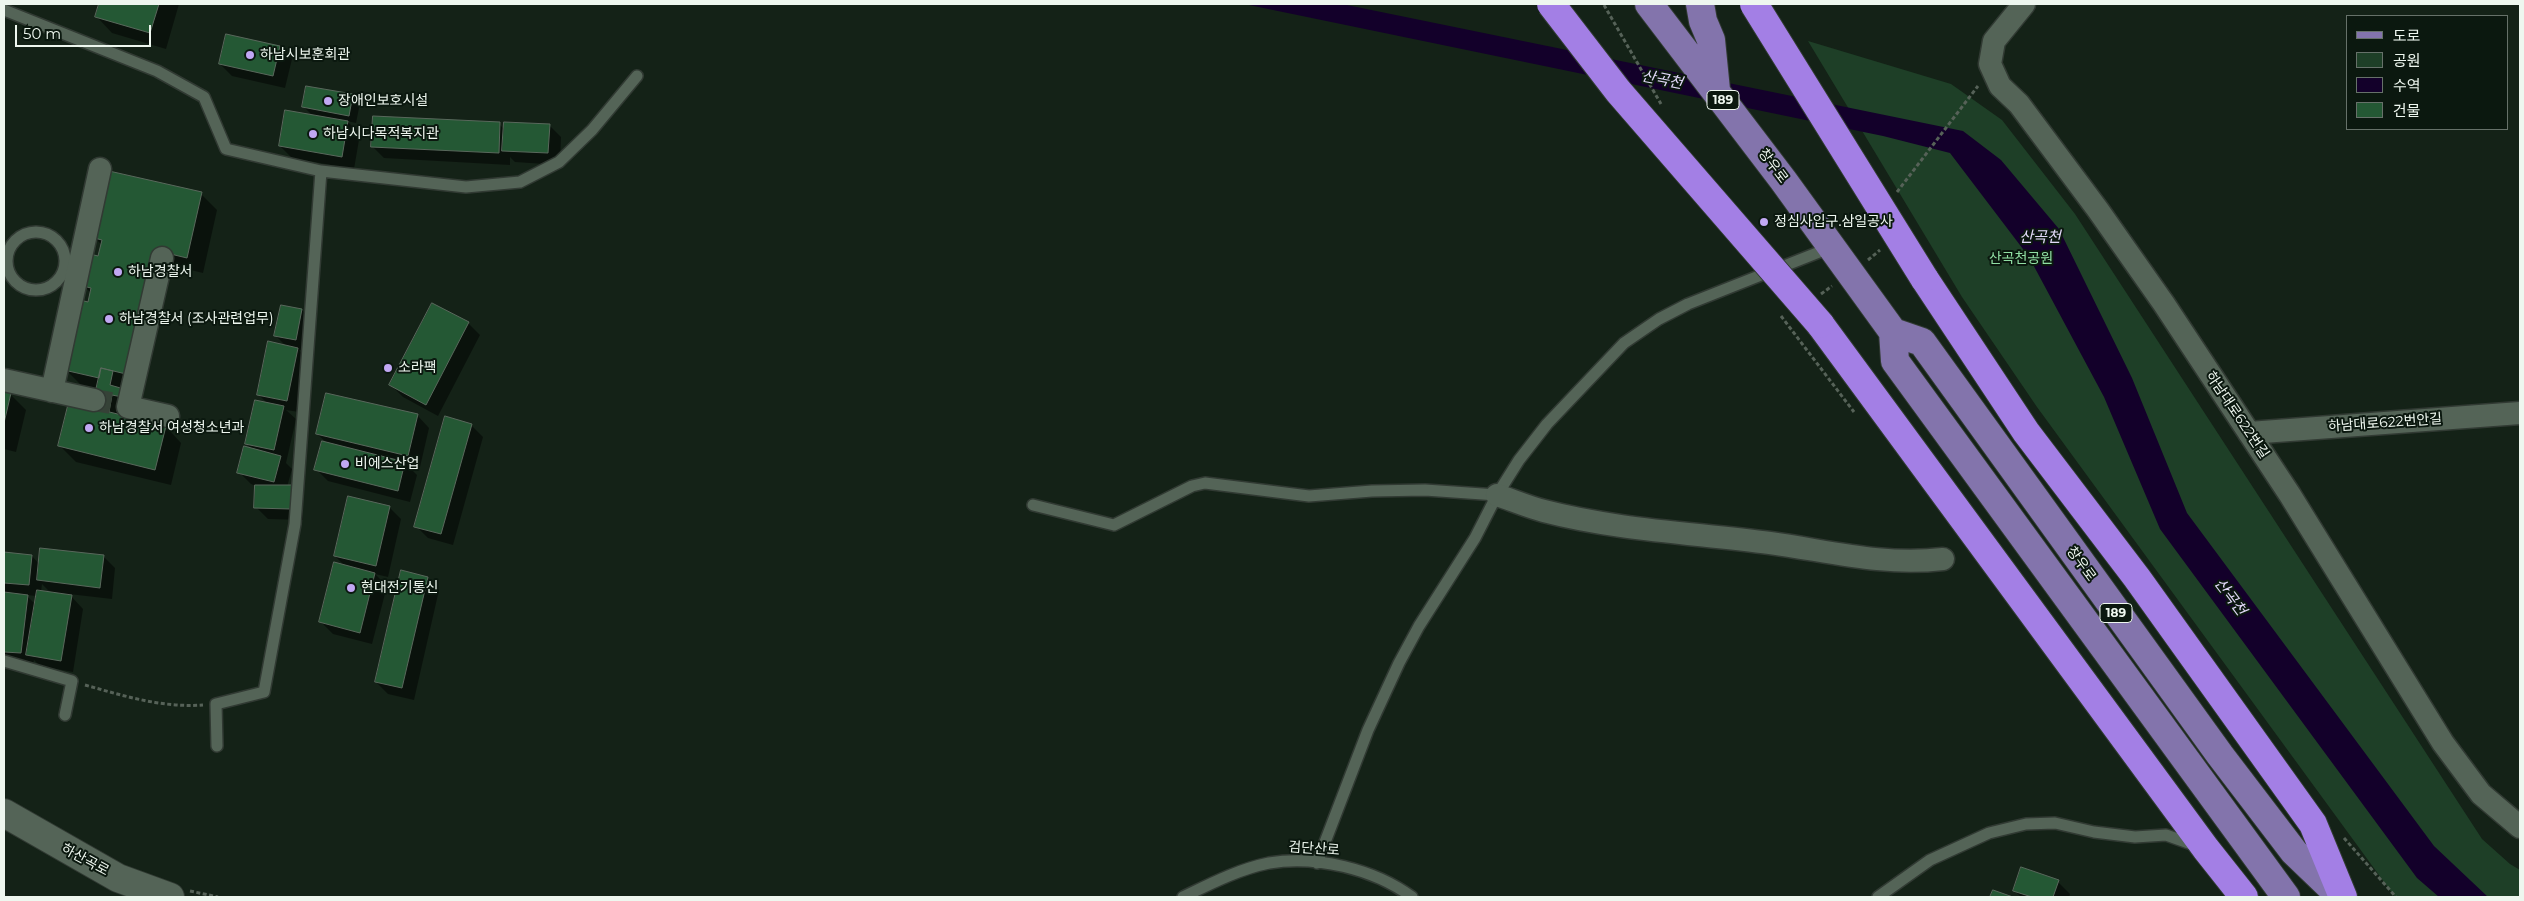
<!DOCTYPE html>
<html>
<head>
<meta charset="utf-8">
<style>
	body { margin:0 }
	#map { position:relative; width:2524px; height:901px; overflow:hidden; background:#142217; font-family:Montserrat,"Noto Sans KR",sans-serif }
	canvas { display:block }
	.frame { position:absolute; inset:0; border:5px solid #eef7ef; pointer-events:none }
	.legend { position:absolute; left:2346px; top:15px; width:162px; height:115px; box-sizing:border-box; background:#0b180f; border:1px solid #667169; margin:0; padding:6px 9px; list-style:none; font-size:15px; color:#eef7ef }
	.legend li { display:flex; align-items:center; gap:10px; height:25px }
	.legend b { width:25px; border:1px solid #667169 }
	.scale { position:absolute; left:15px; top:25px; width:136px; height:22px; box-sizing:border-box; border:2px solid #eef7ef; border-top:0; padding-left:6px; font-size:15px; line-height:18px; white-space:nowrap; color:#eef7ef; -webkit-text-stroke:4px #0b180f; paint-order:stroke }
</style>
</head>
<body>
<div id="map">
<canvas width="2524" height="901"></canvas>
<div class="frame"></div>
<ul class="legend">
<li><b style="height:6px;background:#8374ac"></b>도로</li>
<li><b style="height:14px;background:#1e3f27"></b>공원</li>
<li><b style="height:14px;background:#13002a"></b>수역</li>
<li><b style="height:14px;background:#245834"></b>건물</li>
</ul>
<div class="scale">50 m</div>
</div>
<script>
const ctx = document.querySelector('canvas').getContext('2d');
ctx.lineJoin = 'round';
function fillPath(path, color) { ctx.fillStyle = color; ctx.fill(path, 'evenodd'); }
function strokePath(path, color, width, dash) { ctx.strokeStyle = color; ctx.lineWidth = width; ctx.lineCap = dash ? 'butt' : 'round'; ctx.setLineDash(dash || []); ctx.stroke(path); }
function label(font, color, halo, rows, align = 'center') {
  ctx.font = font + ' Montserrat,"Noto Sans KR",sans-serif'; ctx.lineWidth = 4; ctx.setLineDash([]); ctx.textBaseline = 'middle'; ctx.strokeStyle = halo; ctx.fillStyle = color; for (const [text, x, y, turn = 0] of rows) {
    ctx.save(); ctx.translate(x, y); ctx.rotate((+turn || 0) * Math.PI / 180); ctx.textAlign = isNaN(turn) ? turn : align; if (halo) ctx.strokeText(text, 0, 0); ctx.fillText(text, 0, 0); ctx.restore();
  }
}
const green = new Path2D(`
	M1808,41L1951,84L2002,120L2075,214L2482,839L2510,864L2520,870V897H2395L2037,407L1962,297Z`);
const water = new Path2D(`
	M1244,4H1342L1963,131L2001,160L2059,229L2132,378L2187,513L2434,846L2488,897H2439L2417,878L2160,529L2104,397L2029,257L1950,153L1883,136Z`);
const shadow = new Path2D(`
	M100,4H179L166,49L112,33L97,17Z
	M280,47L292,59L285,88L232,76L220,64Z
	M352,96L360,103L356,123L347,121L360,134L354,169L292,158L280,146L313,116L304,107Z
	M499,124L504,129L549,125L561,137L560,165L515,162L510,157V165L384,158L372,146Z
	M201,194L217,210L203,273L170,265L129,386L181,443L171,485L76,462L60,446L98,389L82,386L66,370L91,293L84,286L99,257L102,245L95,238Z
	M302,310L314,322L308,352L299,350L310,361L299,412L286,410L296,419L286,463L292,469L287,487H291L303,499V520L268,519L256,507V486L251,484L239,472L253,450L247,444L268,404L258,394L286,346L276,336Z
	M468,323L480,335L438,416L403,397L391,385Z
	M4,392L10,394L26,410L16,452L4,449Z
	M417,415L429,428L420,467L406,464L417,475L410,502L328,481L316,469L327,443L317,434Z
	M471,425L483,437L453,545L428,538L416,526Z
	M389,507L401,519L388,577L375,574L387,586L372,644L333,634L321,622L346,567L335,556Z
	M4,554L32,556L40,565L103,556L115,568L112,599L69,594L83,609L73,672L40,666L34,660L33,665L4,660ZM42,584L51,593L41,592ZM26,595L37,596L36,605Z
	M427,578L439,590L414,700L388,694L376,682Z
	M2058,882L2070,894L2069,897H2021L2014,890Z`);
const building = new Path2D(`
	M99,4H159L150,33L95,17Z
	M226,34L280,46L273,76L219,64Z
	M306,86L353,94L349,116L302,107Z
	M285,110L348,121L342,157L279,146Z
	M373,116L500,122L499,153L371,147Z
	M504,122L550,124L548,153L502,151Z
	M109,171L202,192L187,258L154,250L126,374L101,368L99,378L64,370L80,300L88,302L91,288L83,286L90,254L98,256L102,240L94,238Z
	M432,303L469,322L426,405L389,385Z
	M281,305L302,309L296,340L274,336Z
	M268,341L298,348L287,401L257,395Z
	M101,368L113,371L110,385L124,389L122,397L112,395L109,412L92,408Z
	M4,391L11,393L4,423Z
	M326,393L418,414L408,456L316,434Z
	M255,400L284,406L274,450L245,444Z
	M69,402L166,426L155,470L58,446Z
	M445,416L472,424L441,534L414,527Z
	M322,441L405,462L398,491L314,470Z
	M244,446L281,456L274,482L237,473Z
	M255,485H292L291,509L254,508Z
	M348,496L390,506L376,566L334,556Z
	M40,548L104,555L100,588L37,580Z
	M4,552L32,555L29,585L4,583Z
	M334,562L375,573L360,633L319,622Z
	M401,570L428,577L402,688L375,682Z
	M37,590L72,595L61,661L26,655Z
	M4,592L28,595L21,653L4,652Z
	M2021,867L2059,880L2053,897H2032L2013,891Z
	M1993,890L2013,897H1990Z`);
const streetTunnel = new Path2D(`
	M94,400L111,403`);
const path = new Path2D(`
	M1604,5L1661,104
	M1897,192L1978,86
	M1868,260L1880,250
	M1821,294L1832,286
	M1781,316L1854,412
	M85,685C124,696 162,708 203,705
	M2344,838L2396,897
	M190,891L218,897`);
const lane = new Path2D(`
	M4,10L157,71L204,97L226,149L321,171L295,524L264,692L216,704L217,746
	M321,171L466,187L520,182L559,162L592,130L637,76
	M7 261a29 29 0 1 1 58 0a29 29 0 1 1-58 0Z
	M1033,505L1114,525L1192,486L1205,483L1309,496L1372,491L1425,490L1497,495
	M4,661L72,681L65,715
	M1317,863L1368,730L1399,663L1419,626L1475,538L1497,495L1519,460L1547,424L1624,343L1659,319L1688,304L1832,247
	M1183,897C1210,884 1239,869 1269,863C1316,855 1374,869 1412,897
	M1878,897L1930,860L1989,833L2026,824L2055,823L2094,832L2135,837L2166,835L2197,846`);
const street = new Path2D(`
	M2024,4L1994,41L1990,64L2000,86L2019,104L2098,210L2164,304L2290,495L2443,743L2481,794L2520,827
	M162,258L128,407L168,416
	M4,380L94,400
	M52,391L100,169
	M2249,433L2520,413
	M1497,495C1512,500 1528,507 1544,511C1617,530 1694,533 1770,543C1829,551 1882,566 1943,559`);
const secondary = new Path2D(`
	M4,813L118,878L170,897`);
const primary = new Path2D(`
	M1649,4L1783,180L1893,332L1895,361L2286,897
	M1700,4L1703,21L1711,40L1716,90
	M1893,332L1922,342L2220,755L2294,852L2341,897`);
const highway = new Path2D(`
	M1924,278L2026,432L2137,578L2313,824L2343,897
	M1820,324L2206,849L2244,897`);
const highwayBridge = new Path2D(`
	M1551,4L1618,91L1820,324
	M1754,4L1924,278`);
const markers = [
	[250,55,5,"#c1a8f3"],
	[328,101,5,"#c1a8f3"],
	[313,134,5,"#c1a8f3"],
	[1764,222,5,"#c1a8f3"],
	[118,272,5,"#c1a8f3"],
	[109,319,5,"#c1a8f3"],
	[388,368,5,"#c1a8f3"],
	[89,428,5,"#c1a8f3"],
	[345,464,5,"#c1a8f3"],
	[351,588,5,"#c1a8f3"]
];
const shields = [
	[1723,100,32],
	[2116,613,32]
];
const shieldNames = [
	["189",1723,100],
	["189",2116,613]
];
const poiNames = [
	["하남시보훈회관",260,55],
	["장애인보호시설",338,101],
	["하남시다목적복지관",323,134],
	["정심사입구.삼일공사",1774,222],
	["하남경찰서",128,272],
	["하남경찰서 (조사관련업무)",119,319],
	["소라팩",398,368],
	["하남경찰서 여성청소년과",99,428],
	["비에스산업",355,464],
	["현대전기통신",361,588]
];
const streetNames = [
	["창우로",1773,166,53],
	["하남대로622번길",2237,415,56],
	["하남대로622번안길",2385,423,-4],
	["창우로",2081,564,54],
	["검단산로",1314,849,4],
	["하산곡로",85,860,28]
];
const parkNames = [
	["산곡천공원",2021,259]
];
const waterNames = [
	["산곡천",1662,80,11],
	["산곡천",2040,238],
	["산곡천",2230,597,53]
];
fillPath(green, '#1e3f27');
fillPath(water, '#13002a');
fillPath(shadow, '#0007');
fillPath(building, '#245834');
strokePath(building, '#59685c', 1);
strokePath(streetTunnel, '#354237', 22, [22, 11]);
strokePath(lane, '#313a33', 14);
strokePath(street, '#313a33', 25);
strokePath(secondary, '#313a33', 30);
strokePath(primary, '#313a33', 30);
strokePath(highway, '#313a33', 30);
strokePath(path, '#566258', 3, [4, 2.5]);
strokePath(lane, '#546457', 11);
strokePath(street, '#546457', 22);
strokePath(secondary, '#546457', 28);
strokePath(primary, '#8374ac', 28);
strokePath(highway, '#a37fe5', 28);
strokePath(highwayBridge, '#313a33', 30, []);
strokePath(highwayBridge, '#a37fe5', 28);
for (const [x, y, r, color] of markers) { const dot = new Path2D(); dot.arc(x, y, r, 0, 2 * Math.PI); ctx.fillStyle = color; ctx.fill(dot); strokePath(dot, '#0b180f', 2); }
for (const [x, y, w] of shields) { const box = new Path2D(); box.roundRect(x - w / 2, y - 9.5, w, 19, 4); ctx.fillStyle = '#0b180f'; ctx.fill(box); strokePath(box, '#eef7ef', 1); }
label('bold 12px', '#eef7ef', null, shieldNames);
label('14px', '#eef7ef', '#0b180f', poiNames, 'left');
label('14px', '#eef7ef', '#0b180f', streetNames);
label('14px', '#91dfa4', '#0b180f', parkNames);
label('italic 15px', '#e2d9f9', '#0b180f', waterNames);
</script>
</body>
</html>
